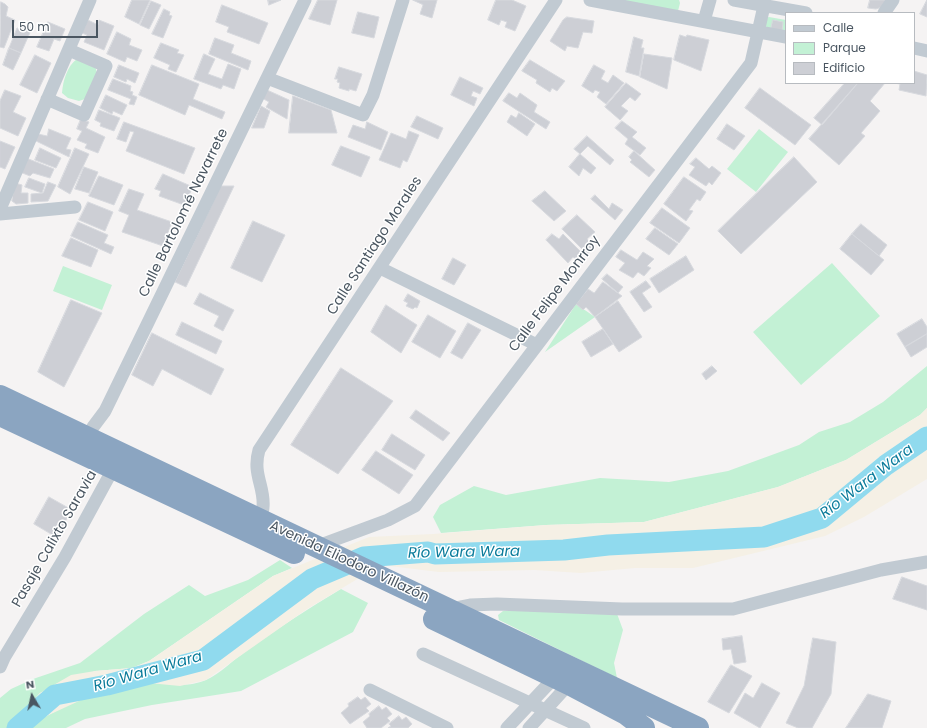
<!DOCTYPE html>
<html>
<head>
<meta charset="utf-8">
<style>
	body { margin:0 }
	#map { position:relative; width:927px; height:728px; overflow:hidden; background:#f5f3f3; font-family:Poppins,sans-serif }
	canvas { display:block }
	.legend { position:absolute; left:785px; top:12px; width:130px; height:72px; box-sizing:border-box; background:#fff; border:1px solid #b7bbc0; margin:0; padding:5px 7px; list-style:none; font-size:12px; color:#4a5661 }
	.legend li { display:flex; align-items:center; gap:8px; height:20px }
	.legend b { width:20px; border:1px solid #b7bbc0 }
	.north { position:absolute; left:12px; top:676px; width:40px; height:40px; -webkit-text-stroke:3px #fff; paint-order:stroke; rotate:351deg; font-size:11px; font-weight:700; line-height:16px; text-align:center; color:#4a5661 }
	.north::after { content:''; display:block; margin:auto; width:14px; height:18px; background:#4a5661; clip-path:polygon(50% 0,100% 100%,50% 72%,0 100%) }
	.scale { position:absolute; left:12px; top:20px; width:86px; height:18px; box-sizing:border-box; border:2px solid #4a5661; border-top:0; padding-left:5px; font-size:12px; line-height:14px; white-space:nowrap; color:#4a5661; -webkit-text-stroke:3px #fff; paint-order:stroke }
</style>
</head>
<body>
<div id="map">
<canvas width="927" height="728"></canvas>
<ul class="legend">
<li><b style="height:5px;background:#c1cad2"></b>Calle</li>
<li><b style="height:11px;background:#c3f1d5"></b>Parque</li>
<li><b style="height:11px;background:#cdcfd5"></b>Edificio</li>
</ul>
<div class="north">N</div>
<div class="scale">50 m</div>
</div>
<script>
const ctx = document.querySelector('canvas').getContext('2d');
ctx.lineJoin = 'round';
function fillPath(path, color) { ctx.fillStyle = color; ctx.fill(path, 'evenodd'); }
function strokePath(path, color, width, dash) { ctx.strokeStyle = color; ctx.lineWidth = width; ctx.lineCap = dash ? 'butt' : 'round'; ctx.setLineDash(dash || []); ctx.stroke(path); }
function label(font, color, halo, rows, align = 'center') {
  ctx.font = font + ' Poppins,sans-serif'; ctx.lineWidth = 3; ctx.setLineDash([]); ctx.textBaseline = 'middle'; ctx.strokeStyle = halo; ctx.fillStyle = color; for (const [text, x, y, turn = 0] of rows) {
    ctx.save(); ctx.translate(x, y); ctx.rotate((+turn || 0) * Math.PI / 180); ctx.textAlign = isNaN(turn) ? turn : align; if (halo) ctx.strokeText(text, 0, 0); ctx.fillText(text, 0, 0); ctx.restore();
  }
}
const green = new Path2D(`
	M617,0H679L680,3L678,11Z
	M769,17L786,20V33L766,29L763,25L766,18Z
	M77,59L95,66L97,73L85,99L79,101L68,98L62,93C63,81 67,66 77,59Z
	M759,129L788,152L756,192L727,169Z
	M832,263L880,316L801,385L753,332Z
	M63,266L112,285L102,310L53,291Z
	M576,304L595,317L545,352Z
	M927,366V408L920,415L846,460L778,487L644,522L546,525L441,533L433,517L440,505L474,486L506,495L600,478L669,482L728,471L799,445L819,432L850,422L883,402Z
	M280,560L292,568L273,576L149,661L132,668L95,671L40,693L9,728H0V698L11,689L33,679L80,663L144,614L189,585L205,596L248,580Z
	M341,589L368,603L353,632L241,691L152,705L85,719L66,728H28C57,707 113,683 149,683C170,682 184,689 206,680C219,675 235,658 247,650C278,628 309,608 341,589Z
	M503,611H616L623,630L614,663L617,678L499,620L498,615Z`);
const sand = new Path2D(`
	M927,408V479L864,517L825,536L693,568H635L581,573L534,570L439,572L381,565L307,609L206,680L180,686L149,683L120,687L92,695L40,719L28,728H9L40,693L71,675L95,671L132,668L149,661L273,576L369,537L433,534L546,525L644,522L778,487L846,460L920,415Z`);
const river = new Path2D(`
	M17,728L55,695L107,685L203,660L312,579L364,557L428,552L435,554L564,550L608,545L764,537L822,518L886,465L927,437`);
const building = new Path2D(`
	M132,0H150L139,24L125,17Z
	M268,0H281L269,5Z
	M318,0H337L330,25L309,19Z
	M413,0H437L432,18L420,14L423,5Z
	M496,0H512L526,6L515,31L505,27L507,22L501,20L499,25L488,20Z
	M870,0H886L885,6L876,9L868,8Z
	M927,0V17L920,14Z
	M151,1L161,5L149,29L140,25Z
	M1,2L5,4L8,7L6,16L15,20L4,48L0,47Z
	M222,5L268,23L259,44L227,32L229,27L216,22Z
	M164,9L170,12L169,15L172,16L163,38L152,34Z
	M358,12L379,17L374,38L352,33Z
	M567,17L594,21L592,33L583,32L578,48L567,46L565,51L550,41L563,20Z
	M88,20L98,25L99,20L114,26L104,50L84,42L87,35L82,33Z
	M773,20L783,22L782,31L771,29Z
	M48,22L65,29L60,41L54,39L49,51L37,47Z
	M23,25L32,28L21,53L9,48L17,28L22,29Z
	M117,32L131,39L129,45L142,50L137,61L127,57L125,62L107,54Z
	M680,35L686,37L687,35L709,40L701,71L674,60Z
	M634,37L643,40L641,48H644L639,76L626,72Z
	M215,38L234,45L231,53L251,61L248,70L209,54Z
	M161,43L179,50L177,53L184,55L176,72L168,69L170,65L154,58Z
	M9,48L21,53L13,70L3,65Z
	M204,54L215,59L208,74L222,79L228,64L241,69L234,89L223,85L221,89L194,79Z
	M644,54L672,58L667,89L640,77Z
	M35,55L51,63L37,93L20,85Z
	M530,60L565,81L557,91L552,88L550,92L536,83L537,80L522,71Z
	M119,65L139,73L135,83L127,79L126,82L114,77Z
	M152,65L199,84L193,99L225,112L222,119L189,105L185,115L139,95Z
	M594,65L605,71L601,79L608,83L613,75L624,83L606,104L597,97L600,92L595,90L593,93L582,86Z
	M339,67L362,74L356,91L349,89V91L339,88L340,83L337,82L338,79H335Z
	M914,71L927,75L926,96L899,90L900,84L894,83H914Z
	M460,77L483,88L480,94L473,91L471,96L477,98L474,106L451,95Z
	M113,79L131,86L130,91L133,92L132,95L137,97L134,105L129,104L131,99L108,90Z
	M626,83L641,94L635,101L630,97L621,106L628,111L620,120L605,107Z
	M845,83H858L822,125L814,118Z
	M858,83H885L870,101L880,111L861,133L865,136L839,165L809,139Z
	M760,88L811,125L795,145L745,108Z
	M5,90L21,96L13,112L26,118L18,136L0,128V101Z
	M267,90L289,100L287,119L266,107L269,102L262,98Z
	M509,93L517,98L520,93L537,105L534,112L550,122L546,129L503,101Z
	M106,95L127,105L122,115L113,111L112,114L100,108Z
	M293,96L331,110L337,133H289Z
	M261,106L270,111L264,128H252Z
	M99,110L120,118L114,131L100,126L101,123L95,120Z
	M519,113L535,124L527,136L507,122L511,115L516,118Z
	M417,116L443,128L438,139L411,127Z
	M81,119L89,122L86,128L105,137L98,153L85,148L87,144L77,140L82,131L77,129Z
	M622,121L637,132L632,137L646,148L640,155L625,144L628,139L615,128Z
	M124,122L195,148L184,174L126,151L134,132L130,131L126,142L117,139Z
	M367,122L388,132L381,150L348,137L353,125L365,129Z
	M727,124L745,136L734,150L717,139Z
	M49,129L71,138L66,149L71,150L69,157L34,140L38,134L47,136Z
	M409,131L419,135L407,162L403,160L400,168L379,160L391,133L406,139Z
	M587,136L614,160L610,165L588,146L580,154L574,149Z
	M0,141L15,147L5,169L0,167Z
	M341,146L370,157L361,177L332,165Z
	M40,148L61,158L56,168L35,160Z
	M75,148L89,154L70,194L58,187Z
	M634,151L655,170L649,177L630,162L632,160L629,157Z
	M580,154L596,168L591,174L583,168L579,176L569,167Z
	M794,157L817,182L741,254L718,231Z
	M26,158L54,169L50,178L33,173L30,176L20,172Z
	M696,158L709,169L712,166L721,173L712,185L709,182L706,186L689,175L695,167L690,164Z
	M84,167L98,172L89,193L75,189Z
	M163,174L193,187L184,205L159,196L161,191L155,189Z
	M99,176L123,185L114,205L89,196Z
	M684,177L706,192L700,201L697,199L689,210L693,211L686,221L664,204Z
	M29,178L45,184L42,193L25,187Z
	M48,182L56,185L48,201L31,202V194L43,193Z
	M15,183L22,185L21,193H28V203L16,204L12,201Z
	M221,186H234L186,287L175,282Z
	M129,189L144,194L137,210L172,222L163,246L122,232L129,215L119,211Z
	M545,191L566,211L554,221L532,201Z
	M595,195L609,209L612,203L623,210L615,220L591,199Z
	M88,202L113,212L105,231L79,220Z
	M662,208L690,228L679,243L650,223Z
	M577,215L595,232L587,239L595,248L587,254L562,229Z
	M253,221L285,235L262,282L231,268Z
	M78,222L108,235L104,243L114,247L111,254L71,236Z
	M861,224L887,245L879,256L852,234Z
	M655,228L678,244L669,255L646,239Z
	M552,234L559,239L563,234L583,254L578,261L573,257L568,263L546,240Z
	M852,234L884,260L871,275L840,249Z
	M71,238L98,250L91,267L62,256Z
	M621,250L637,260L643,252L654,259L647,266L651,268L644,276L638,272L633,278L619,270L625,263L616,257Z
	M686,256L694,270L659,293L650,279Z
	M453,258L466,265L454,285L442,279Z
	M607,274L623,287L618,293L602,279Z
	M646,281L651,287L642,293L652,307L644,312L630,292Z
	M603,282L622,296L595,317L586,307L583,310L576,304L588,289L594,293Z
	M200,293L234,310L223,331L214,326L219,316L194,304Z
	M408,294L420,301L417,308L415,307L413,309L406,306L408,303L404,301Z
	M71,300L102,313L64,387L38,372Z
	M618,301L642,337L619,352L595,317Z
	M386,305L417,325L401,353L371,332Z
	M428,315L456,331L440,358L412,342Z
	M922,319L927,327V334L905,347L897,334Z
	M182,322L222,341L216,354L176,335Z
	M468,323L481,330L462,359L451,353Z
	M603,329L613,344L591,357L582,342Z
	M152,333L224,369L211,395L162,369L153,386L132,375Z
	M927,334V347L911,357L905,347Z
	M712,366L717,371L706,380L702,374Z
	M341,368L393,401L338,474L291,445Z
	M416,410L450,433L443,441L410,418Z
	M392,434L425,455L415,470L382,450Z
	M376,451L413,475L399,494L362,470Z
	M49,497L72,510L56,537L34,524Z
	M902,577L927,586V610L893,599Z
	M742,636L746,662L734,664L731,649L723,650L722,639Z
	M813,638L836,642L831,694L812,728H798L786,723L804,686Z
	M731,665L752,676L729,713L708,702Z
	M762,683L780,693L760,728L734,713L745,693L753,698Z
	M868,694L891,701L882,728H846Z
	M358,697L361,700L365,697L371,704L366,708L369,711L350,724L341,713L349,706L348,704Z
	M379,706L382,710L386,707L392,714L387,718L390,721L381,728H367L363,722L370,716L369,714Z
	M399,716L402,720L406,717L412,724L408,728H388L391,726L389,724Z`);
const street = new Path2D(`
	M590,0L786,37
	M734,0L806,13
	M884,13L893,0
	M704,21L710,0
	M914,48L927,51
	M267,78L363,115L373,95L403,0
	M47,99L84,115L106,66L69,50
	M0,209L90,0
	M0,214L75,207
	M380,268L537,345
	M87,437L93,427L105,411L305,0
	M260,520C261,516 263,511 263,507C265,487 252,474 259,450L556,0
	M315,547L388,520L415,506L751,63L764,6
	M454,612L460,607L470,605L497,604L622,609H733L881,570L927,562
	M423,654L584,728
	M0,667L4,658L65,557L113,469
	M370,690L447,728
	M507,728L555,677
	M529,728L569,684`);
const highway = new Path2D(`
	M0,396L698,728
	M0,415L294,553
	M434,619L569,684L626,714L644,728`);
const streetNames = [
	["Calle Bartolomé Navarrete",184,213,-64],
	["Calle Santiago Morales",375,246,-57],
	["Calle Felipe Monrroy",555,294,-53],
	["Pasaje Calixto Saravia",55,539,-60],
	["Avenida Eliodoro Villazón",349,562,25]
];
const waterNames = [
	["Río Wara Wara",867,482,-37],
	["Río Wara Wara",464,553,-1],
	["Río Wara Wara",148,672,-16]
];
fillPath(green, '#c3f1d5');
fillPath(sand, '#f5f0e5');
strokePath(river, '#90daee', 21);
fillPath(building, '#cdcfd5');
strokePath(building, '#d7d9de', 1);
strokePath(street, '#c1cad2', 13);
strokePath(highway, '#8ba5c1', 22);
label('14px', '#4a5661', '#fff', streetNames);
label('italic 15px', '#0c7c9b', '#fff', waterNames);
</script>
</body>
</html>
